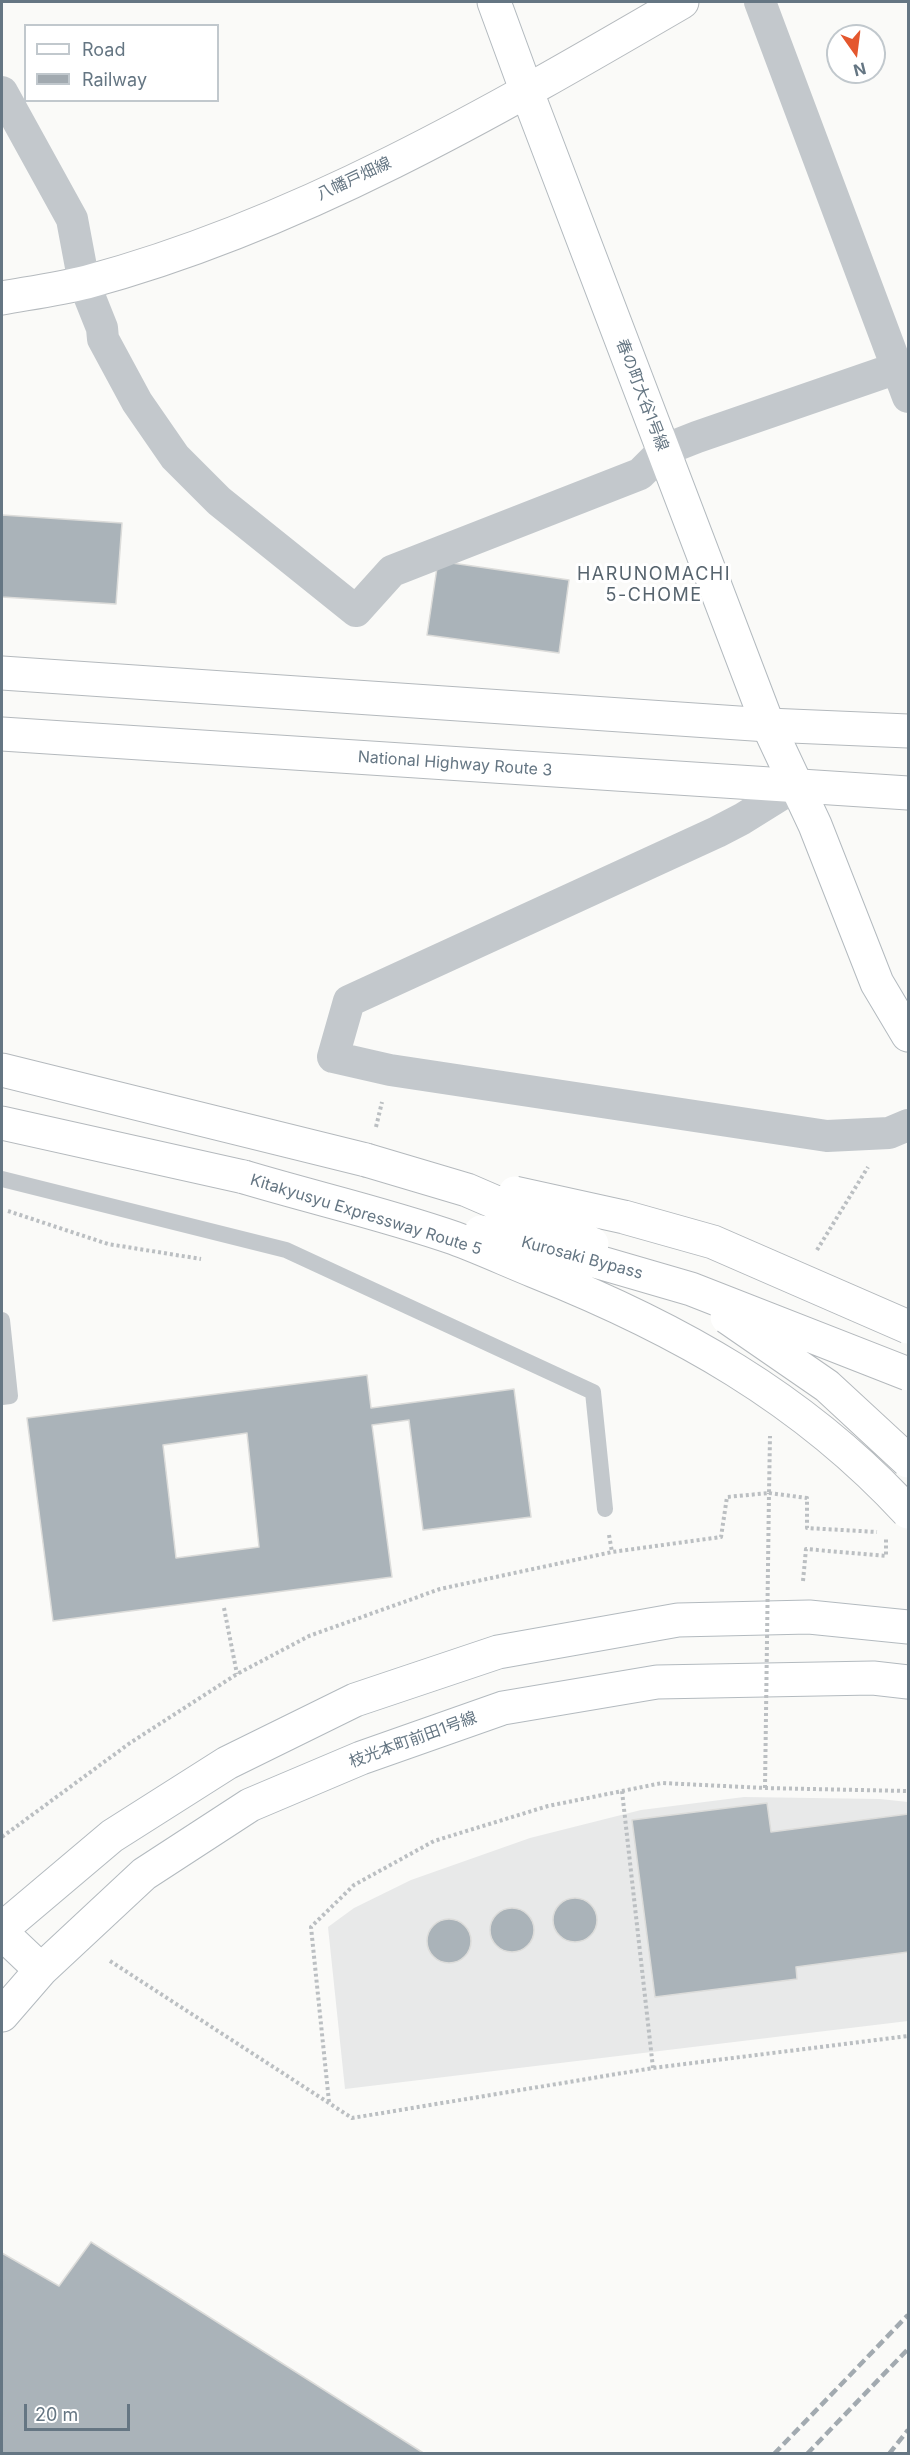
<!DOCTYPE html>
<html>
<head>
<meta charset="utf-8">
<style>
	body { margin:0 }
	#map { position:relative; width:910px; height:2455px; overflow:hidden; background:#fafaf8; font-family:Inter,sans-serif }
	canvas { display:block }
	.frame { position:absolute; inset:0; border:3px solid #657683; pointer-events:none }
	.legend { position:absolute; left:24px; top:24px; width:195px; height:78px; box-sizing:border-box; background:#fff; border:2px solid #c1c8cd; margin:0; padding:8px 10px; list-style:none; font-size:18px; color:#657683 }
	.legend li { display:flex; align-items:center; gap:12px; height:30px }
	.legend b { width:30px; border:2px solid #c1c8cd }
	.north { position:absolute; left:826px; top:24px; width:60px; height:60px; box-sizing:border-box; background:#fff; border:2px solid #c1c8cd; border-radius:50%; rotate:166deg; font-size:16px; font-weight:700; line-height:24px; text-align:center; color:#657683 }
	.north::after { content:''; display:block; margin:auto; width:21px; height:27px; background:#e4572e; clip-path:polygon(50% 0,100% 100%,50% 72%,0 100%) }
	.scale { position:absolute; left:24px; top:2404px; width:106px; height:27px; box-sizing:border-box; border:3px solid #657683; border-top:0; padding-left:8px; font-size:18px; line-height:21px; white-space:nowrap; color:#657683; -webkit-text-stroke:4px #fff; paint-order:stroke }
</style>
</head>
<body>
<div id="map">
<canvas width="910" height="2455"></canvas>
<div class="frame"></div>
<ul class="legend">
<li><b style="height:8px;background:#fff"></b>Road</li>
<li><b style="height:8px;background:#a2aab0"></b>Railway</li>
</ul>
<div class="north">N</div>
<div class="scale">20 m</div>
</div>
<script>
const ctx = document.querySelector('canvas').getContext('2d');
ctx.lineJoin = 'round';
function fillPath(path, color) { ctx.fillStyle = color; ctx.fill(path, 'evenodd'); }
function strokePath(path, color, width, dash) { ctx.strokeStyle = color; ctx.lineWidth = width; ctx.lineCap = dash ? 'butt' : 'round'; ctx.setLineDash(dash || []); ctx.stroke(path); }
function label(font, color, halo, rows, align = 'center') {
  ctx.font = font + ' Inter,"Noto Sans JP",sans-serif'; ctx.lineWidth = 6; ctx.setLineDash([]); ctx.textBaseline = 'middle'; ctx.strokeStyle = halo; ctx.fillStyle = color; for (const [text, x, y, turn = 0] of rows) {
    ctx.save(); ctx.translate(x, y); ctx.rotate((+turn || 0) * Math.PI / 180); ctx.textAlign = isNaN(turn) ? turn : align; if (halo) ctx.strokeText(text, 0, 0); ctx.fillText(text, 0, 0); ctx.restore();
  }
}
const built = new Path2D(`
	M744,1797L880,1799L908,1802V2021L345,2089L328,1927L354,1908L411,1880L530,1838L641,1810Z`);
const building = new Path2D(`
	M2,515L122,523L116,604L2,597Z
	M438,561L569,580L559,653L427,635Z
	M367,1375L371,1408L514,1389L531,1517L423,1530L409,1420L372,1425L392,1577L53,1621L27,1418Z
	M247,1433L259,1547L176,1558L163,1445Z
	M767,1803L771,1832L908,1814V1952L796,1967L797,1979L655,1997L632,1820Z
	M553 1920a22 22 0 1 1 44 0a22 22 0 1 1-44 0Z
	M490 1930a22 22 0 1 1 44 0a22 22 0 1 1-44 0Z
	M427 1941a22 22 0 1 1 44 0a22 22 0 1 1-44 0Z
	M91,2242L425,2454H2V2253L59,2286Z`);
const path = new Path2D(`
	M376,1127L382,1102
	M8,1211L108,1244L201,1259
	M817,1250L868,1167
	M769,1493L807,1498V1528L877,1532
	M609,1535L612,1552
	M803,1581L806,1549L886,1556V1538
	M224,1608L237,1674
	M622,1791L653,2068
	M2,1837L130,1743L237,1674L309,1636L440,1589L612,1552L721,1537L727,1497L769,1493L770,1436
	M110,1961L352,2118L653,2068L908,2036
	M329,2102L311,1927L354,1885L434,1841L548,1806L662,1783L765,1788L908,1791`);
const lane = new Path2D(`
	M2,1179L286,1250L593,1392L605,1509
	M2,1320L10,1396L2,1397`);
const street = new Path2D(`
	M760,2L908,397
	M2,92L72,219L84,283L102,328L103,339L137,402L175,457L219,501L356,611L392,571L640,474L664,450L697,437L897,368
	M795,786L742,819L717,832L349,1001L333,1057L390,1070L827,1136L889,1133L908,1125`);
const secondary = new Path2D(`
	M494,2L527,92L768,725L815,825L877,983L908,1035
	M2,1929L112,1836L227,1763L355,1700L498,1652L678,1620L809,1617L908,1627
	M2,1933L41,1970
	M2,2015L41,1970L144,1874L250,1805L361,1758L503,1708L657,1682L873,1678L908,1682`);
const primary = new Path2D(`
	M2,298C30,293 59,289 87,282C299,225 493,112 682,2`);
const highway = new Path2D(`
	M2,673L768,725L908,731
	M2,734L908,793
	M2,1070L366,1160
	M2,1123L244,1177`);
const rail = new Path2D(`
	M774,2454L908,2315
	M807,2454L908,2349
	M889,2454L908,2430`);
const pathBridge = new Path2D(`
	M765,1788L769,1493`);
const highwayBridge = new Path2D(`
	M366,1160L467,1190L592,1244
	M244,1177C314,1198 385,1214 454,1238C481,1248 507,1260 534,1271C677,1328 803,1398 908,1512
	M515,1193L624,1217L713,1242L908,1327
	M481,1232L550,1248L691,1289L908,1374
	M727,1317L827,1386L908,1461`);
const streetNames = [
	["八幡戸畑線",354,179,-25],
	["春の町大谷1号線",642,395,69],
	["National Highway Route 3",455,764,4],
	["Kitakyusyu Expressway Route 5",366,1215,17],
	["Kurosaki Bypass",582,1258,15],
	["枝光本町前田1号線",413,1740,-20]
];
const neighbourhoodNames = [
	["HARUNOMACHI",654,575],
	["5-CHOME",654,596]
];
fillPath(built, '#e8e9e9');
fillPath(building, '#aab3b9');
strokePath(building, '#dcdcda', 1.5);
strokePath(secondary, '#b3babf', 35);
strokePath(primary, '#b5babe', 35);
strokePath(highway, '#b4b9bd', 35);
strokePath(path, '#bbbfc2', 4, [3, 3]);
strokePath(lane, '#c3c8cc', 16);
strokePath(street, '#c3c8cc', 32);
strokePath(secondary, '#fff', 33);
strokePath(primary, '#fff', 33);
strokePath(highway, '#fff', 33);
strokePath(rail, '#a2aab0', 4.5, [9, 4.5]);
strokePath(highwayBridge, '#b4b9bd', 35, []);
strokePath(pathBridge, '#bbbfc2', 4, [3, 3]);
strokePath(highwayBridge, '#fff', 33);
label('16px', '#657683', '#fff', streetNames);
ctx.letterSpacing = '1.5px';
label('18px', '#57646e', '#fff', neighbourhoodNames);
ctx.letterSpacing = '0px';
</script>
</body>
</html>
